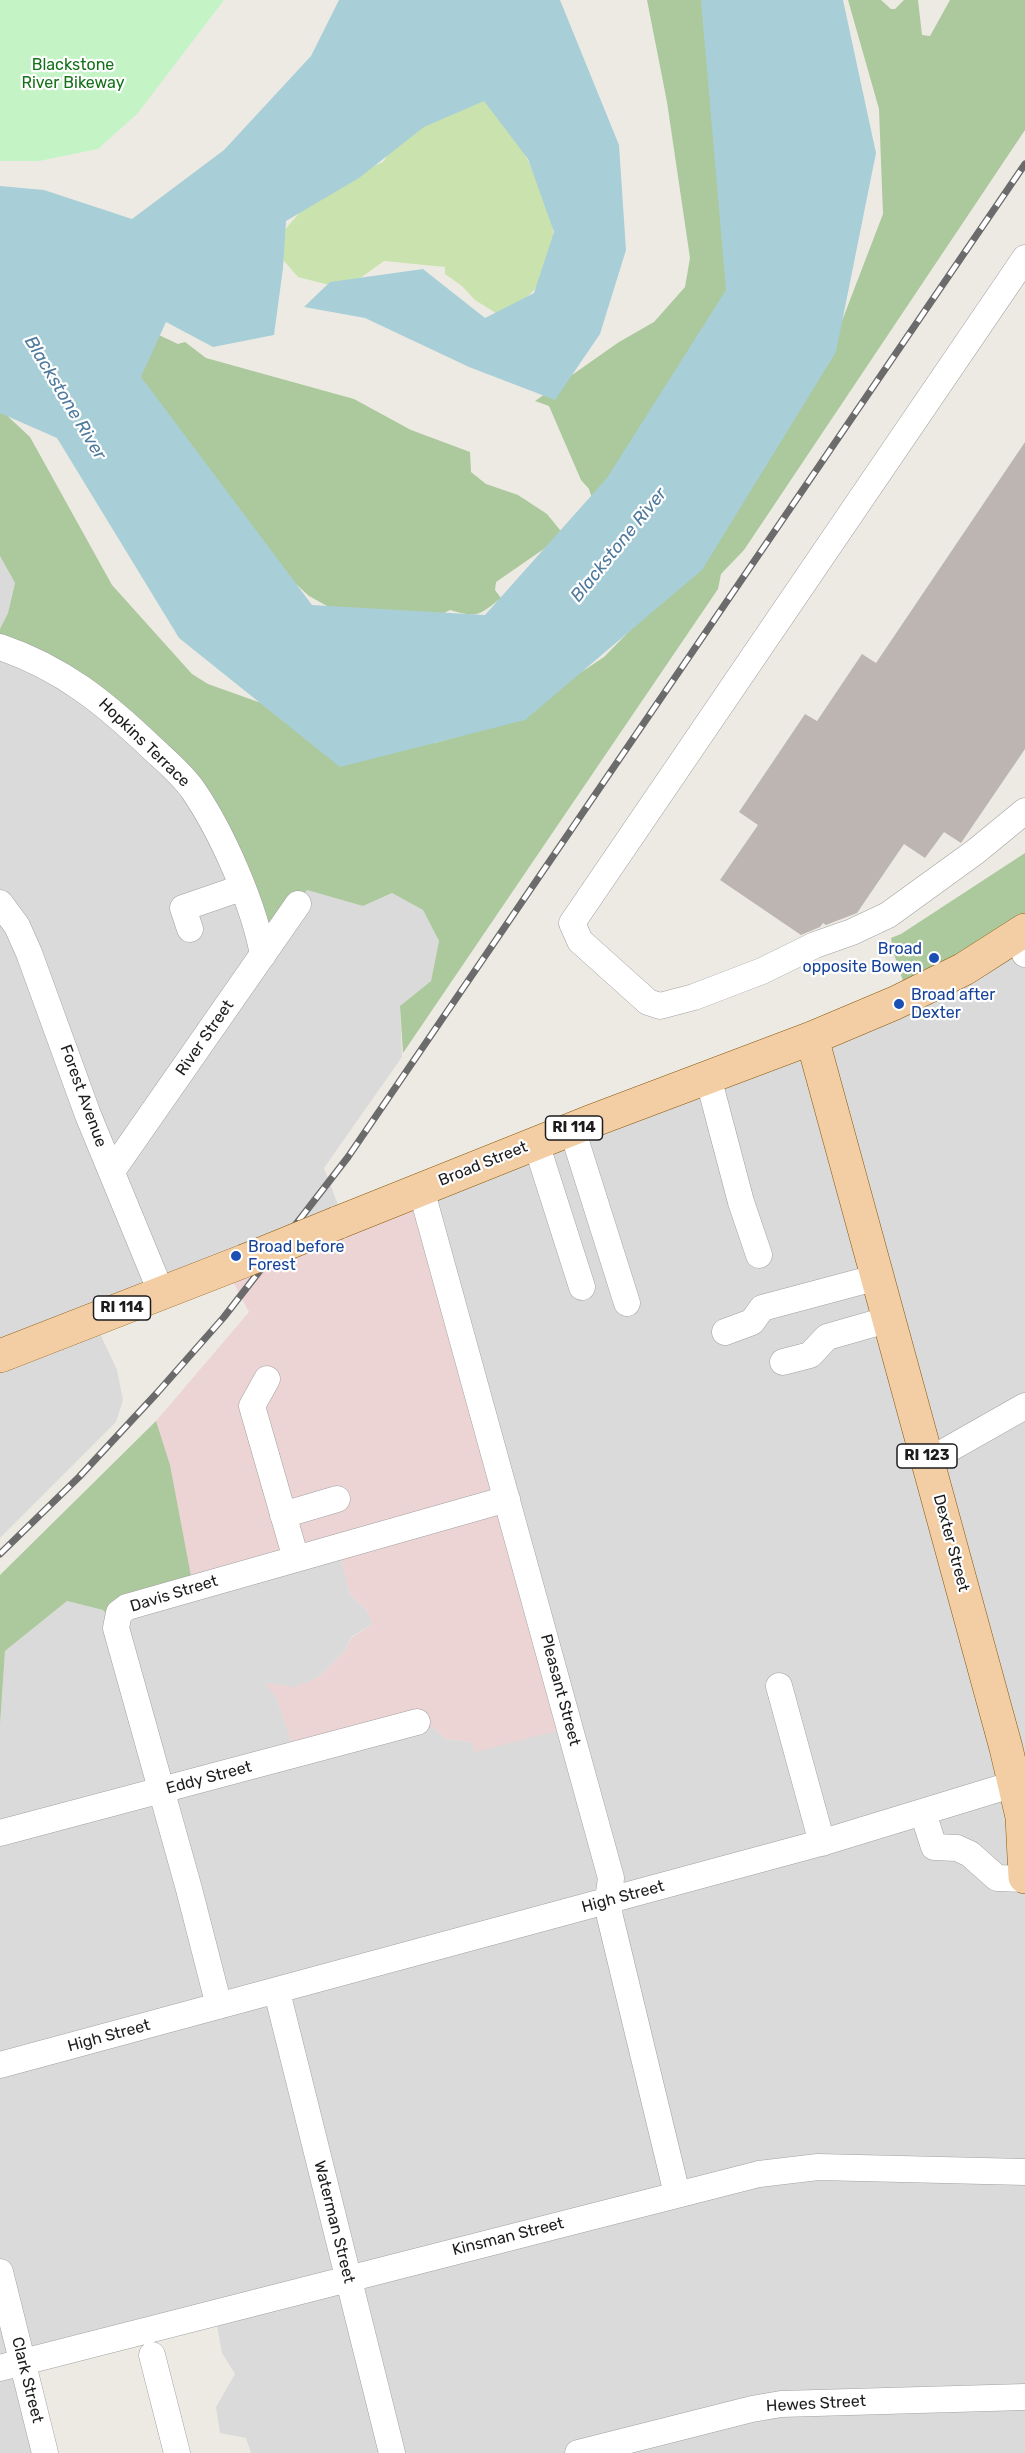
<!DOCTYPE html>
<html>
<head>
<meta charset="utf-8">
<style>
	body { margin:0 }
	canvas { display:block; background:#edeae4 }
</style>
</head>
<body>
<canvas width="1025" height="2453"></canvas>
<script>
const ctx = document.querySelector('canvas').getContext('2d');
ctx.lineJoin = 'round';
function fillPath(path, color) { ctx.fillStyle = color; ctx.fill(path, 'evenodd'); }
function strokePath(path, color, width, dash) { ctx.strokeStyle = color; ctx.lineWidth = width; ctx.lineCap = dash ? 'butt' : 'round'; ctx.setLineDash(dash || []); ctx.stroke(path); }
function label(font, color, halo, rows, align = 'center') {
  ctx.font = font + ' Rubik,sans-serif'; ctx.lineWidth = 4.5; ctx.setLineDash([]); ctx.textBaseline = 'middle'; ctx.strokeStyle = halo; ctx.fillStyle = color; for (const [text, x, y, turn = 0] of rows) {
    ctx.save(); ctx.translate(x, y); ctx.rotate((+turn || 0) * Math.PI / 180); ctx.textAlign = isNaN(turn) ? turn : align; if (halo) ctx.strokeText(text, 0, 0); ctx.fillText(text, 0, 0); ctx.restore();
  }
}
const residential = new Path2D(`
	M0,556L15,583L8,613L0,629Z
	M0,649L57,670L190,792L272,938L307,890L363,906L392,893L423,910L439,941L431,981L400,1006L402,1057L324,1168L343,1218L95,1323L117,1370L123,1400L116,1422L0,1538Z
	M1025,923V2453H251L246,2438L220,2433L216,2407L235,2374L222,2353L215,2315L24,2362L41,2453H0V1725L5,1651L67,1601L103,1610L338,1546L350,1595L366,1609L373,1624L351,1637L345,1651L319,1677L276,1697L293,1746L422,1718L446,1739L471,1742L421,1191L883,1000Z`);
const commercial = new Path2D(`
	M414,1191L560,1730L475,1752L471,1742L446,1739L422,1718L293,1747L276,1697L265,1683L295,1687L319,1677L345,1651L351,1638L373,1624L366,1609L350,1595L338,1546L191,1585L156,1421L249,1312L225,1266Z`);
const grass = new Path2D(`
	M486,94L507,114L539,185L548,194L556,253L543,281L526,298L499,315L475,300L462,286L445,274V267L384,261L345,289L298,277L278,254L275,241L302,210L352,176L383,162L418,109Z`);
const forest = new Path2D(`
	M647,0H716L746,274L597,513L589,489L581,480L549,406L535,401L619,342L654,322L685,287L690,258L667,102Z
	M848,0H881L891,9H895L904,0H918L922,35L930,36L950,0H1025V130L744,550L721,574L718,589L403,1053L400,1006L431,981L439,941L423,910L392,893L363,906L307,890L272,938L190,792L96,699L0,649V629L8,613L15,583L0,556V409L30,437L112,585L192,674L208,684L362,739L435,743L481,730L541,699L604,657L661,599L835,339L883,214L879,109Z
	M127,320L178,344L185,342L206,358L354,399L411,430L470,452L471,472L486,484L518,495L547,514L564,535L496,582L495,590L501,598C478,616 478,618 450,610L434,618L363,626L309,596L229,523L133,374Z
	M1025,853V923L905,987L893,951L891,938L901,934Z
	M156,1421L170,1465L191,1576L112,1620L103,1610L67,1601L5,1651L0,1725V1575Z`);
const park = new Path2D(`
	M0,0H224L138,113L98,149L39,161H0Z`);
const water = new Path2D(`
	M339,0H560L619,145L626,250L600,334L555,400L469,367L365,318L304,307L330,282L423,269L485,318L534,293L554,232L528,159L484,101L424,127L359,178L286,221L283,268L274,335L213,347L166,322L141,377L312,605L485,615L607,478L726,290L701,0H843L876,153L836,352L702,570L525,720L340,767L179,638L57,438L0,413V186L44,190L132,219L224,150L311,56Z`);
const building = new Path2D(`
	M1025,442V749L961,843L944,832L925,858L904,844L857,913L826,925L823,923L820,927L801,935L720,880L758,825L739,812L805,714L817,721L862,654L876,663Z`);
const minor = new Path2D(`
	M1025,258L572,923L580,941L648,1002L660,1006L694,997L762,971L815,945L852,932L888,915L975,852L1025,811
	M0,647C62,668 105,703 152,748C166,761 182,774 193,790C222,832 254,905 263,955
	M0,903L17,926L29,953L88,1115L161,1292
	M190,929L183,908L241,888
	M1019,934L1025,954
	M708,1077L741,1202L759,1255
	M572,1129L627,1303
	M536,1143L582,1287
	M112,1171L298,904
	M421,1189L611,1878L608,1901L610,1917L677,2194
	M725,1332L752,1322L762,1308L878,1277
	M783,1362L810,1355L827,1337L890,1319
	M267,1379L252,1406L296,1559
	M928,1461L1025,1406
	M283,1515L337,1499
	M779,1686L822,1843
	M923,1813L934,1847L957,1848L970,1854L997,1878L1025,1879
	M0,1833L417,1722
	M277,1992L392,2453
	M219,2006L189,1889L116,1628L119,1613L127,1607L507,1499
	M0,2065L824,1842L1014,1784
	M0,2272L45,2453
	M152,2355L177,2453
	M0,2368L759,2174L818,2167L1025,2172
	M578,2453L752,2409L781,2404L1025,2397`);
const major = new Path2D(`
	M812,1038L1006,1748L1022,1817L1025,1877
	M337,1223L592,1121L812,1038L895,1003L964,969L1025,930
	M0,1356L244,1261`);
const rail = new Path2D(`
	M0,1554L79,1477L157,1393L224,1317L348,1157L1025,164`);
const majorBridge = new Path2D(`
	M244,1261L337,1223`);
const markers = [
	[934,958,6,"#1a4fb4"],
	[899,1004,6,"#1a4fb4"],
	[236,1256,6,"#1a4fb4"]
];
const shields = [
	[574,1128,57],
	[122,1308,57],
	[927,1456,60]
];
const shieldNames = [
	["RI 114",574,1128],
	["RI 114",122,1308],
	["RI 123",927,1456]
];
const parkNames = [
	["Blackstone",73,65],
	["River Bikeway",73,83]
];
const streetNames = [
	["Hopkins Terrace",144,743,44],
	["River Street",205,1038,-55],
	["Forest Avenue",83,1096,70],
	["Broad Street",483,1164,-22],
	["Dexter Street",951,1543,75],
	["Davis Street",174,1594,-17],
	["Pleasant Street",560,1690,75],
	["Eddy Street",209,1778,-15],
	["High Street",623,1897,-15],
	["High Street",109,2036,-15],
	["Waterman Street",334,2222,76],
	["Kinsman Street",508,2237,-14],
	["Clark Street",27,2380,76],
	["Hewes Street",816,2404,-3]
];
const transitNames = [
	["Broad",922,949,"right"],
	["opposite Bowen",922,967,"right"],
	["Broad after",911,995],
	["Dexter",911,1013],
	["Broad before",248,1247],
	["Forest",248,1265]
];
const waterNames = [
	["Blackstone River",65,398,59],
	["Blackstone River",619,545,-51]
];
fillPath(residential, '#dbdada');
fillPath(commercial, '#edd4d4');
fillPath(grass, '#cae3ae');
fillPath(forest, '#abc99c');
fillPath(park, '#c4f4c6');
fillPath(water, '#a8cfd7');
fillPath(building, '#bdb5b1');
strokePath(minor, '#a1a1a1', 27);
strokePath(major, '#895a0d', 34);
strokePath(minor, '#fff', 26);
strokePath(major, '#f3cda3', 33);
strokePath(rail, '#6b6b6b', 7);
strokePath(rail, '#fff', 4.5, [14]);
strokePath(majorBridge, '#895a0d', 34, []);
strokePath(majorBridge, '#f3cda3', 33);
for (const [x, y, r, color] of markers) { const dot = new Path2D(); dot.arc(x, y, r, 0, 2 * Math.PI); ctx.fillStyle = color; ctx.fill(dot); strokePath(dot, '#fff', 2); }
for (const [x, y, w] of shields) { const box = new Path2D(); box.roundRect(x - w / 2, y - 12, w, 24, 4.5); ctx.fillStyle = '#fff'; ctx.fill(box); strokePath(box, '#1d1d1d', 1.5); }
label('bold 15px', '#1d1d1d', null, shieldNames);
label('16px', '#157118', '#fff', parkNames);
label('16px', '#1d1d1d', '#fff', streetNames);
label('16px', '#164399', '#fff', transitNames, 'left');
label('italic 18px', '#4f7a9d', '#fff', waterNames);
</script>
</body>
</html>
